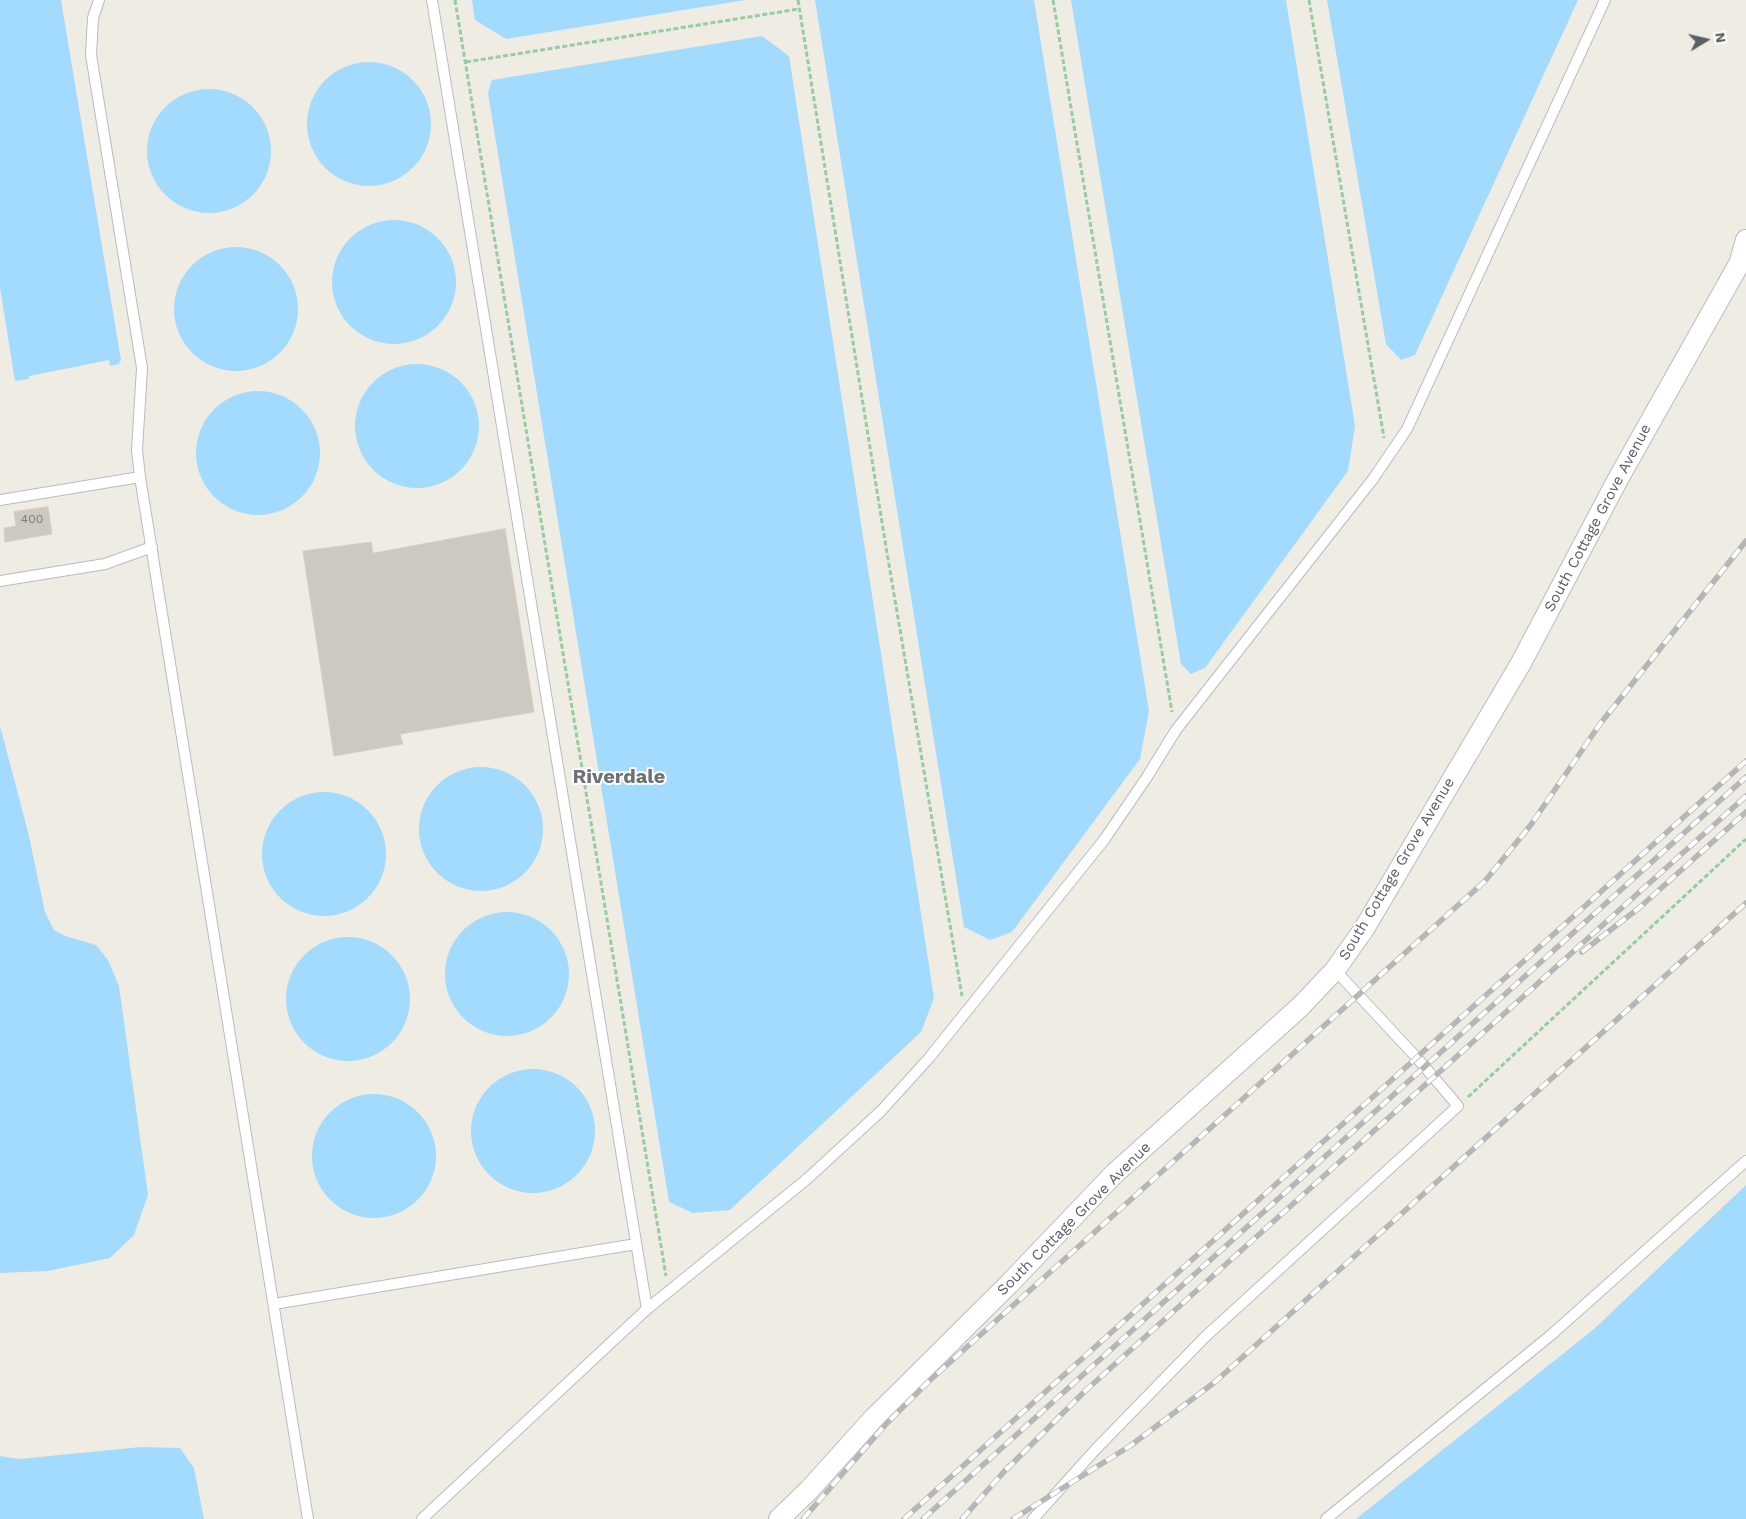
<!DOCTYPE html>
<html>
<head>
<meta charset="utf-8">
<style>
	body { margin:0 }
	#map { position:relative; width:1746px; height:1519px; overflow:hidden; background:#efece3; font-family:"Work Sans",sans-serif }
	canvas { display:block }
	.north { position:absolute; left:1681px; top:15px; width:50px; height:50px; -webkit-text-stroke:4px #fff; paint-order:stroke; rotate:81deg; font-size:14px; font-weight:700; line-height:20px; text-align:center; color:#5b6065 }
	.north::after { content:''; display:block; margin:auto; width:18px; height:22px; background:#5b6065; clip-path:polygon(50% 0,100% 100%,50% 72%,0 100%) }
</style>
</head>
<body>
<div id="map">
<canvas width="1746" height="1519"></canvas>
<div class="north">N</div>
</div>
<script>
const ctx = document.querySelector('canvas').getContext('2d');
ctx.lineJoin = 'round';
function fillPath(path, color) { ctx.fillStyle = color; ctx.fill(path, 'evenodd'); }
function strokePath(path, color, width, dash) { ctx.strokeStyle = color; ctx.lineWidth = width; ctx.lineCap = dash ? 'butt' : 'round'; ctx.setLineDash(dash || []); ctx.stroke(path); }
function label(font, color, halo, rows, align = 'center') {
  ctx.font = font + ' "Work Sans",sans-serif'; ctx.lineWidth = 4; ctx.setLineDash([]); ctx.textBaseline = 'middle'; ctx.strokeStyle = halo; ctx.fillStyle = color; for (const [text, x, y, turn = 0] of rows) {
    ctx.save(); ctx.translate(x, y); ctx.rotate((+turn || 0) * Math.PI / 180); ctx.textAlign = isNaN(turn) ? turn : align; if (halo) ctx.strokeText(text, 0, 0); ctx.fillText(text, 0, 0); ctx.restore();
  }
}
const water = new Path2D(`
	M0,0H61L121,360L119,364L110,366L109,360L29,376V379L15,381L0,288Z
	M472,0H745L506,39L475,20Z
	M815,0H1034L1149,711L1140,759L1012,932L990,940L964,927Z
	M1071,0H1286L1355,426L1348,471L1205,668L1191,674L1181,664Z
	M1327,0H1578L1415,355L1401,360L1386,344Z
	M762,36L789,56L934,998L921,1032L730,1210L693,1213L669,1202L488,93L492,80Z
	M307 124a62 62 0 1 1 124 0a62 62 0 1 1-124 0Z
	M147 151a62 62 0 1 1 124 0a62 62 0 1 1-124 0Z
	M332 282a62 62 0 1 1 124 0a62 62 0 1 1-124 0Z
	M174 309a62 62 0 1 1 124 0a62 62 0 1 1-124 0Z
	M355 426a62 62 0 1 1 124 0a62 62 0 1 1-124 0Z
	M196 453a62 62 0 1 1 124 0a62 62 0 1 1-124 0Z
	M0,726L28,832L45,912L54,930L65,936L96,945L108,960L119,986L148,1195L134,1235L110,1258L48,1271L0,1273Z
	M419 829a62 62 0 1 1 124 0a62 62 0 1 1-124 0Z
	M262 854a62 62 0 1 1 124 0a62 62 0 1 1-124 0Z
	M445 974a62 62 0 1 1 124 0a62 62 0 1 1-124 0Z
	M286 999a62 62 0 1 1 124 0a62 62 0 1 1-124 0Z
	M471 1131a62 62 0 1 1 124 0a62 62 0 1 1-124 0Z
	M312 1156a62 62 0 1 1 124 0a62 62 0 1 1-124 0Z
	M1746,1185V1519H1356L1594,1329Z
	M141,1447L180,1448L194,1468L204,1519H0V1456L19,1459Z`);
const building = new Path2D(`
	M48,507L52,534L5,542L4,528L16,526L14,512Z
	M505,529L534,712L400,734L403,744L334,756L303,551L371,542L373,553Z`);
const path = new Path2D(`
	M455,0L666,1276
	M798,0L885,541L962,996
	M1053,0L1172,712
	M1309,0L1384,438
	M466,62L799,9
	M1468,1097L1746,839`);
const lane = new Path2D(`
	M99,0L93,18L91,55L142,368L137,450L140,477L308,1519
	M432,0L647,1309
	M0,500L140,477
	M0,581L105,564L152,547
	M274,1304L636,1244
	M422,1519L647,1309L807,1179L881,1111L929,1058L1104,840L1147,777L1176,730L1373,479L1407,429L1605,0
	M1033,1519L1095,1450L1205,1337L1458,1106L1417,1058L1335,970
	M1326,1519L1551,1335L1746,1161`);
const street = new Path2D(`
	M779,1519L809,1490L873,1419L1009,1284L1114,1174L1300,1007L1335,970L1364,929L1521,663L1618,479L1739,264L1746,240`);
const rail = new Path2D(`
	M1582,952L1639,908L1746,812
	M1006,1470L1084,1392L1746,796
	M803,1519L887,1423L928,1382L1485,881L1530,826L1600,724L1746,541
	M904,1519L1746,761
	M923,1519L1746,777
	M962,1519L1009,1466
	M1013,1519L1130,1446L1215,1382L1746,903`);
const numberNames = [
	["400",32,519]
];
const streetNames = [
	["South Cottage Grove Avenue",1598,518,-62],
	["South Cottage Grove Avenue",1397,869,-59],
	["South Cottage Grove Avenue",1074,1219,-45]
];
const districtNames = [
	["Riverdale",619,777]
];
fillPath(water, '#a3dbff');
fillPath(building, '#cdc9c2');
strokePath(building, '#d5cec0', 1);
strokePath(lane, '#b8bcc1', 12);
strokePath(street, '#b8bcc1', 22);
strokePath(path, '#95cca2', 3, [5, 2.5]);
strokePath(lane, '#fff', 10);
strokePath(street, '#fff', 20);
strokePath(rail, '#b5b6b6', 5.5);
strokePath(rail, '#fff', 4, [11]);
label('12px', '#787a7c', null, numberNames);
label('15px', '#5b6065', '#fff', streetNames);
label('bold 20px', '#6c7277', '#fff', districtNames);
</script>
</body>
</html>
